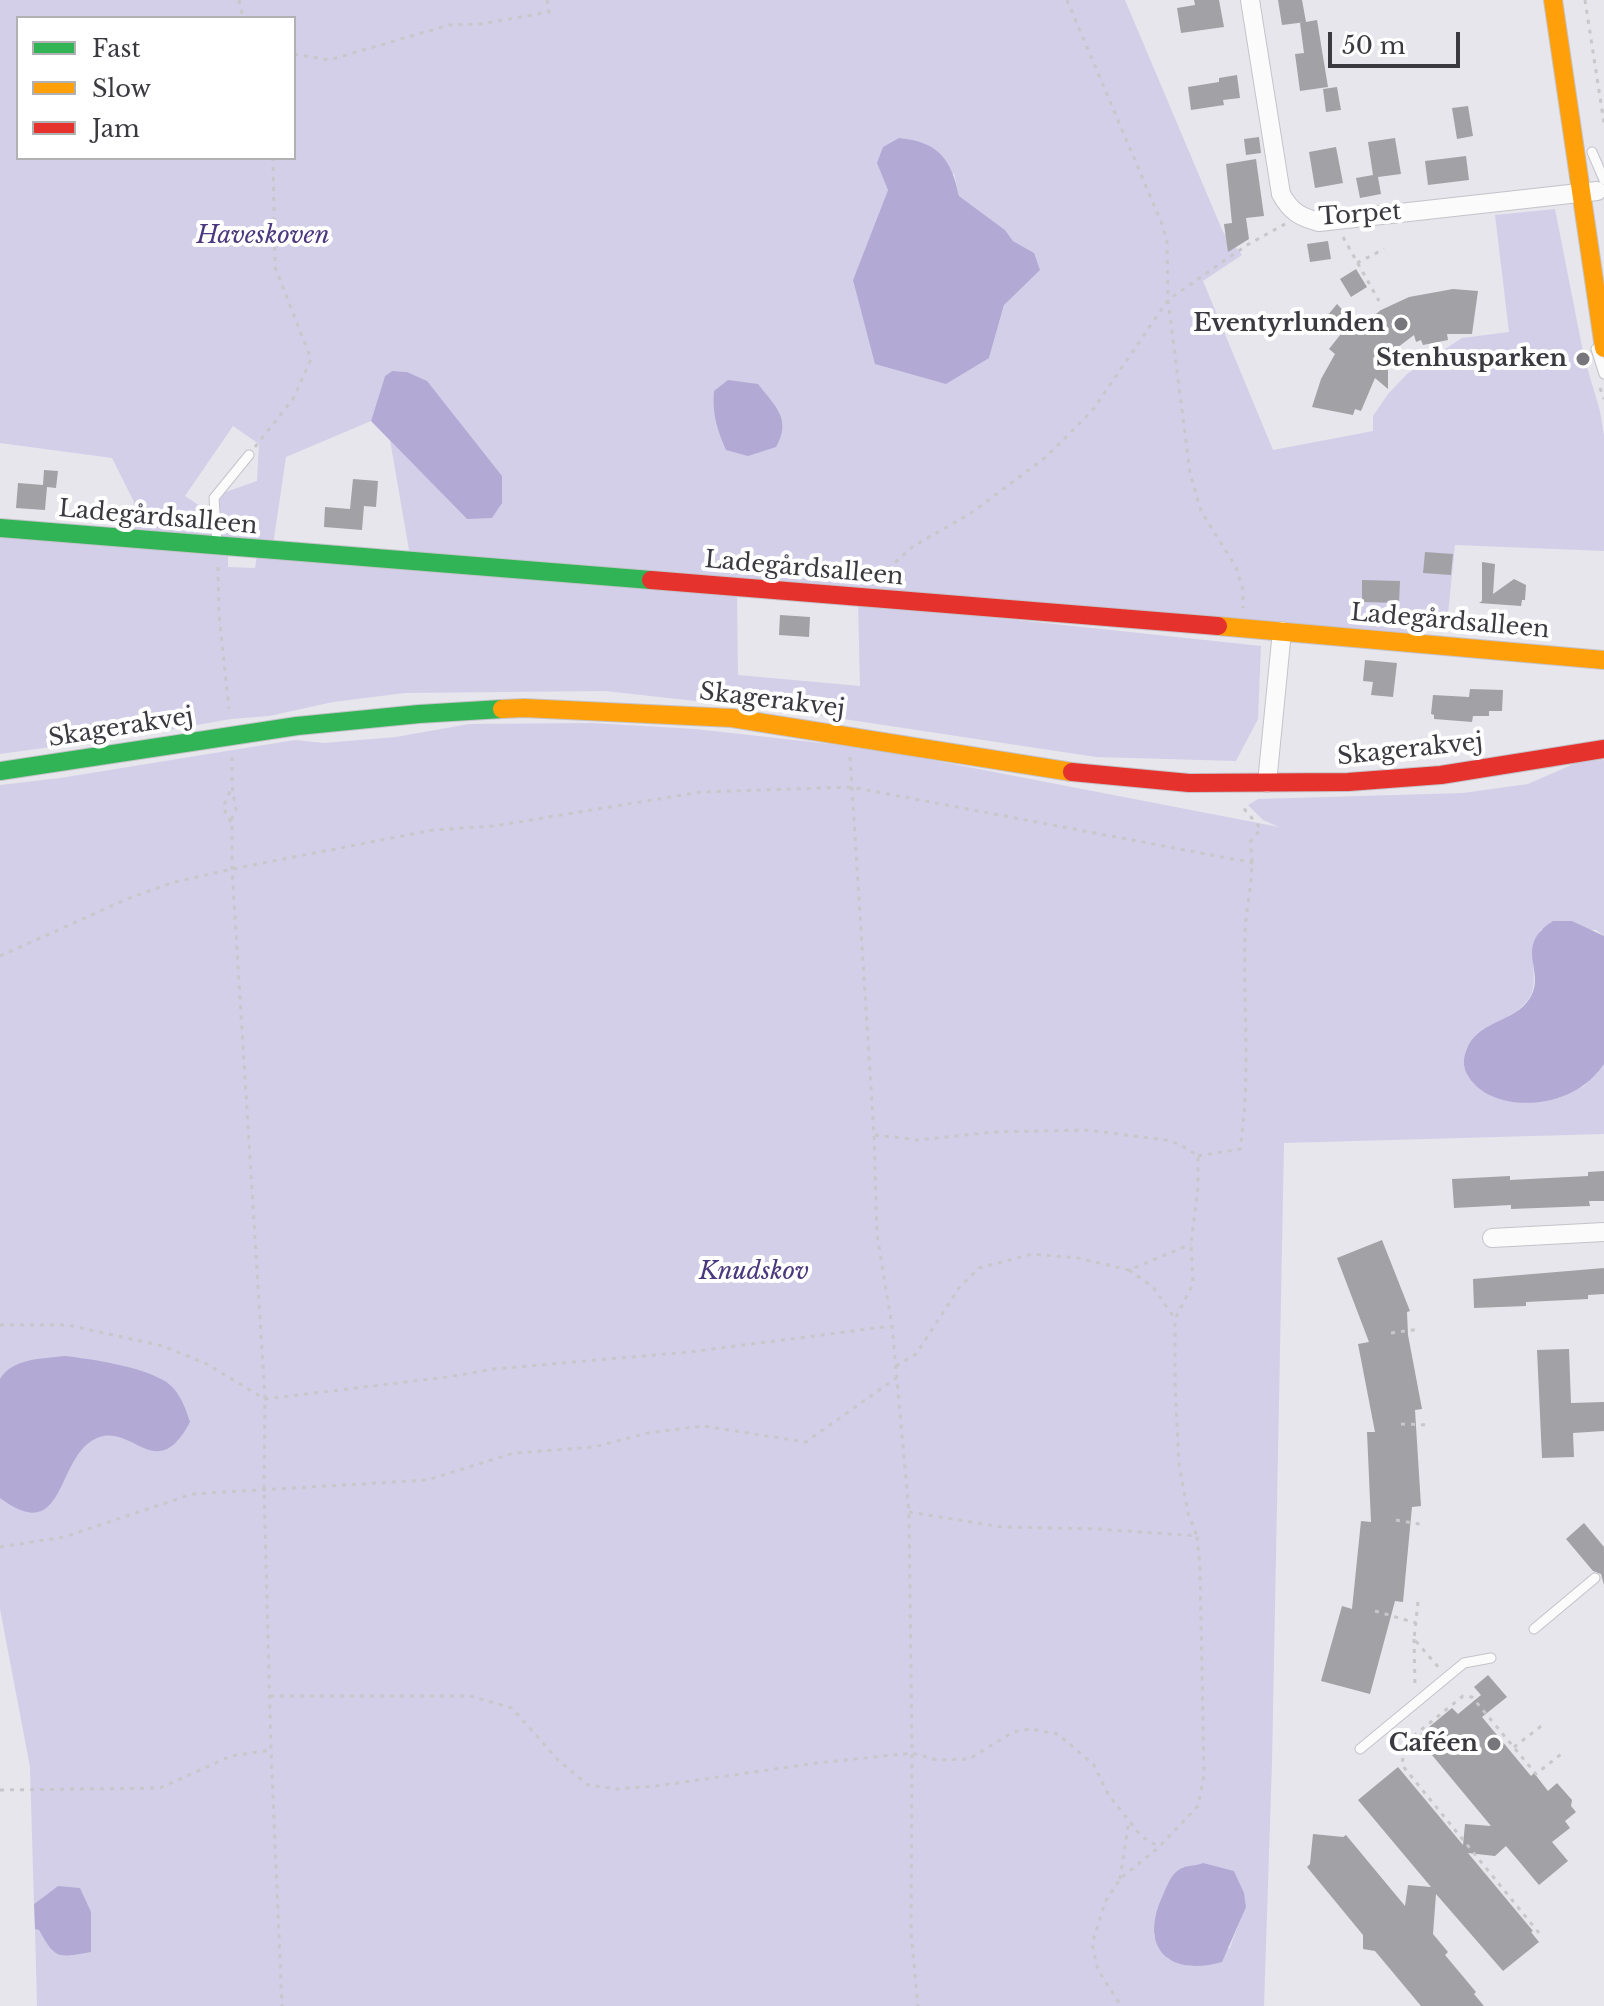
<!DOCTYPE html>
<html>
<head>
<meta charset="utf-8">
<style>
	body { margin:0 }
	#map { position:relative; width:1604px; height:2006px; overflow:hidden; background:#e6e6ec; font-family:"Libre Baskerville",serif }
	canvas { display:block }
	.legend { position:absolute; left:16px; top:16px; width:280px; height:144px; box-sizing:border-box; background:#fff; border:2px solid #b1b0b3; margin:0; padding:10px 14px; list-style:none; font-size:24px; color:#3b3a40 }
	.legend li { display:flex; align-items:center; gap:16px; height:40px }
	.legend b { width:40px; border:2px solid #b1b0b3 }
	.scale { position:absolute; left:1328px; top:32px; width:132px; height:36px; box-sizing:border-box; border:4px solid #3b3a40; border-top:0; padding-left:10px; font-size:24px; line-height:28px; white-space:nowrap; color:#3b3a40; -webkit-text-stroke:6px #fff; paint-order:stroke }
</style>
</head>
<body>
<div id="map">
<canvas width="1604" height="2006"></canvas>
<ul class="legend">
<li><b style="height:10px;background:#30b455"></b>Fast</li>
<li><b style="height:10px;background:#ff9f0a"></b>Slow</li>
<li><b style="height:10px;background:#e5322d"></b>Jam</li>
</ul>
<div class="scale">50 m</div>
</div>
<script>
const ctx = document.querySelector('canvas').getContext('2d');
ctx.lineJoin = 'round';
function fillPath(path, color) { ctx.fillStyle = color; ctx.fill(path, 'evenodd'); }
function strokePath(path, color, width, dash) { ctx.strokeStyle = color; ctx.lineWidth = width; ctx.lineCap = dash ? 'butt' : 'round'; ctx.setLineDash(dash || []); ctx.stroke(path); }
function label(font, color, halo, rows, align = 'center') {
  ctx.font = font + ' "Libre Baskerville",serif'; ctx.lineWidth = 8; ctx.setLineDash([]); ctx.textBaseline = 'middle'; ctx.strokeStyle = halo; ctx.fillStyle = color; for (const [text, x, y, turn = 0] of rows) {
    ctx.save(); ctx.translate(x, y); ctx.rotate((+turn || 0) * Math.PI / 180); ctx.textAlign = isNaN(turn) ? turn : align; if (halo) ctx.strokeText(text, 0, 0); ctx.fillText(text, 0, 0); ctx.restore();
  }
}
const green = new Path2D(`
	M0,0H1125L1223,232L1242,255L1203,281L1273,450L1373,431V416L1388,394L1407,374L1462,338L1509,332L1495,215L1555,209L1584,357L1600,411L1604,436V551L1455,545L1448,614L1421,612L1417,635L410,556L390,440L467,519L407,372L392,371L385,376L371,421L286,457L273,545L131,533L134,502L112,458L0,443ZM18,18H294V158H18ZM954,174L959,196L1005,230L1013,241L1033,253L1004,305L989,358L853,280L888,190ZM233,426L259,444L257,481L220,494L219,508L200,506L185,496Z
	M0,534L228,555V567L255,568L257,556L737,594L738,675L860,686L858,603L1261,646L1258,719L1236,761L1096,757L804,713L605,691L405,693L333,702L269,716L231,719L145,734L0,754Z
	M593,723L695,729L875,749L1279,827L1263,820L1248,805L1258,799L1463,793L1528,784L1578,762L1604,760V936L1596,930L1541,929C1524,955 1542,982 1528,1000C1506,1029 1463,1020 1464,1068L1559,1098L1584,1086L1604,1064V1134L1284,1143L1272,1762L1264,2006H37L35,1929L39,1930C55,1960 59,1958 90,1952L91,1912L58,1886L34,1904L30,1767L0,1609V785L60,778L295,740L324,743L396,737L469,724ZM1182,1867L1234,1871C1252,1910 1242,1910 1230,1948L1191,1966L1168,1959L1154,1935L1156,1926Z`);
const water = new Path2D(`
	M899,138C938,142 951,158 959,196L1005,230L1013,241L1034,253L1040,270L1004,305L989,358L946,384L875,364L853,280L888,190L877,163L883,147Z
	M392,371L407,372L427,381L502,476V503L492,518L467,519L371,421L385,376Z
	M728,380L758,384C775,406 792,419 776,447L748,456L726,450C717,429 712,414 714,391Z
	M1553,921H1572L1604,936V1064C1593,1080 1578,1091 1561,1097C1530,1108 1484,1105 1467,1074C1463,1067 1463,1059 1466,1051C1476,1020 1515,1023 1530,998C1547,971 1512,947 1553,921Z
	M64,1356C92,1359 138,1366 163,1380C178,1388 185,1406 190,1422C154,1490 130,1414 90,1442C56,1466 63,1545 0,1498V1379C13,1358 41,1359 64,1356Z
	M1203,1863L1234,1871L1244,1893L1246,1907L1222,1962C1169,1977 1138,1948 1163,1895C1167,1886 1171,1874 1180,1869C1186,1865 1196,1866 1203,1863Z
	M58,1886L80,1888L91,1912V1952C59,1958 55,1960 39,1930L35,1929L34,1904Z`);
const building = new Path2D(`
	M1194,0H1219L1224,27L1181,33L1177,8L1195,5Z
	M1278,0H1302L1306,22L1282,25Z
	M1317,20L1328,87L1300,91L1295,54L1304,53L1300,23Z
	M1237,75L1240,98L1223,100L1224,105L1191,110L1188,87L1219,82V78Z
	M1337,87L1341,110L1326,112L1323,89Z
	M1468,106L1473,136L1457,139L1452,108Z
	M1259,137L1261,153L1246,155L1244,139Z
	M1395,138L1401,174L1378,177L1381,194L1360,198L1356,178L1373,175L1368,142Z
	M1336,147L1343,183L1315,188L1309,152Z
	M1466,156L1469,180L1428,185L1425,161Z
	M1256,159L1264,216L1246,218L1249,239L1228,252L1224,224L1232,223L1226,164Z
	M1328,241L1331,259L1310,262L1307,244Z
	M1356,269L1367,287L1351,297L1340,279Z
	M1453,289L1478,291L1472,334H1447L1448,340L1423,345L1421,340L1416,342L1414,335L1381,360L1388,370V389L1375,378L1361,411L1355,409L1353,415L1312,407L1321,379L1335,354L1329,349L1344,330L1327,316L1337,304L1359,327L1381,310L1409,297Z
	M44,470L58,471L56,488L47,487L45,510L16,508L18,483L43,485Z
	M353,479L378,481L376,507L364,506L362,530L324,527L325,507L350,509Z
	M1425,552L1453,554L1451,575L1423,573Z
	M1482,562L1495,564L1493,594L1514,579L1526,585L1525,600H1522L1521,606L1479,603L1482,601Z
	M1362,580L1400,581L1399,603L1362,602Z
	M780,615L810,617L809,637L779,635Z
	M1365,660L1397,663L1393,697L1371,695L1373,682L1363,681Z
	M1470,689L1503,690L1502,711H1489V716H1473L1472,722L1434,719V715L1431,714L1433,695L1469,697Z
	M1604,1171V1201H1589L1590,1206L1511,1209V1205L1454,1208L1452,1179L1510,1176V1180L1588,1176V1172Z
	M1382,1240L1410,1311L1407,1312L1408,1335L1422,1409L1415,1410L1421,1506L1412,1507L1403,1602L1395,1601L1370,1694L1321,1681L1342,1606L1352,1609L1361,1521L1371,1522L1367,1432H1375L1358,1344L1369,1342L1337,1258Z
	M1604,1268V1294L1588,1295V1299L1526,1302V1306L1474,1308L1473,1279Z
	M1569,1349L1571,1403L1604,1402V1431L1573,1433L1574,1457L1542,1458L1537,1350Z
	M1584,1523L1604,1547V1585L1601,1574L1593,1571L1566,1539Z
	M1488,1675L1507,1697L1482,1717L1531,1776L1534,1773L1548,1791L1557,1783L1572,1800L1571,1806L1576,1812L1565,1821L1570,1828L1552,1842L1568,1861L1539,1885L1506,1846L1495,1856L1468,1853L1533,1931L1531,1932L1539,1942L1503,1971L1436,1894L1433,1934L1448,1952L1445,1955L1476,1992L1474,1994L1484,2006H1421L1375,1951L1363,1949V1935L1307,1867L1310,1864L1313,1834L1343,1837L1346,1835L1405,1906L1408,1885L1431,1887L1358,1800L1398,1767L1463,1845L1465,1824L1491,1826L1417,1737L1452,1708L1458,1714L1481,1695L1474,1687Z`);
const path = new Path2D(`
	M239,0L243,18
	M1067,0L1162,224L1167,242L1168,300L1190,473L1201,511L1236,567L1243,590V608
	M1585,0L1604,123
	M294,54L329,60L449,25L480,24L549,12L547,0
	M1343,237L1379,301
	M1357,263L1384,249
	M1600,388L1604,399
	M255,447L293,399L311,359L275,267L273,158
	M218,567L219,615L229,709
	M883,578L889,568L912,547L971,513L1046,457L1092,411L1168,300L1247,245L1285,224
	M232,757V786L236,810L232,818V869L265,1399L264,1488L271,1750L282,2006
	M850,757L874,1135L877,1235L892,1326L909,1512L912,1753L911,1933L918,2006
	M231,822L223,807L231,789
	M0,956L127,899L171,883L232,869L433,830L494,826L701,792L851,787L1254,863
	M875,1135L918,1140L994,1132L1085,1130L1166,1140L1181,1145L1198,1156V1187L1191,1244L1193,1284L1175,1319V1383L1179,1464L1188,1513L1197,1536
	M1198,1156L1240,1149C1251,1078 1243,1005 1245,934C1246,903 1256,873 1250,842L1261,829L1245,810L1243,803
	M1129,1270L1153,1287L1175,1319
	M0,1325H68L163,1346L205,1363L265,1399L447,1377L494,1369L689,1352L892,1326
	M1391,1333L1420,1329
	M896,1366L916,1354L959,1288L979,1268L1032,1254L1078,1258L1129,1270L1191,1244
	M1401,1424L1431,1425
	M909,1512L1002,1527L1098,1529L1197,1536L1200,1567L1204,1775L1198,1806L1159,1847L1120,1879L1105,1902L1092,1944L1098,1970L1121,2006
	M1396,1520L1425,1525
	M0,1547L64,1537L192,1494L427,1480L514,1453L594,1447L648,1433L703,1426L806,1442L896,1378
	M1418,1602L1414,1639L1440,1669
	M1375,1611L1416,1623
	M1414,1639L1415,1687
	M270,1696H470L512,1708L558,1760L588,1785L616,1789L656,1786L817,1763L912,1753L937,1760L969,1759L1013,1732L1030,1729L1058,1734L1094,1765L1108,1794L1141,1836L1159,1847
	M1514,1747L1544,1724
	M0,1790L160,1788L231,1756L271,1750
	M1120,1879L1129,1820
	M1539,1933L1402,1765L1405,1743L1463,1696L1472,1697L1536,1774L1565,1751`);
const lane = new Path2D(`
	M1592,152L1604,180
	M1596,349L1604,374
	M217,543L214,498L249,455
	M1534,1629L1595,1578
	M1360,1749L1464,1663L1491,1658`);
const street = new Path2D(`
	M1250,0L1281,194C1291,212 1300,217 1319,222L1597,191
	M1267,783L1282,631
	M1492,1238L1604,1232`);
const fast = new Path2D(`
	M0,528L651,580
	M0,771L297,726L419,714L502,709`);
const slow = new Path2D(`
	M1553,0L1604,348
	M1218,626L1604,660
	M502,709L524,708L732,718L1072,772`);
const jam = new Path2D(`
	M651,580L1218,626
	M1072,772L1189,783L1348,782L1441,775L1604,749`);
const markers = [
	[1401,324,8,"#77767c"],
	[1583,359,8,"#77767c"],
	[1494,1744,8,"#77767c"]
];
const streetNames = [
	["Torpet",1360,215,-4],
	["Ladegårdsalleen",158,518,5],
	["Ladegårdsalleen",804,569,5],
	["Ladegårdsalleen",1450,622,5],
	["Skagerakvej",772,701,7],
	["Skagerakvej",121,728,-9],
	["Skagerakvej",1410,750,-6]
];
const parkNames = [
	["Haveskoven",263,236],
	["Knudskov",754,1272]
];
const poiNames = [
	["Eventyrlunden",1385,324],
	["Stenhusparken",1567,359],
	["Caféen",1478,1744]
];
fillPath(green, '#d3cfe9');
fillPath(water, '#b2aad4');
fillPath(building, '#a1a1a6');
strokePath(lane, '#c4c3c9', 11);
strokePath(street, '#c4c3c9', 20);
strokePath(fast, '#c4c3c9', 20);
strokePath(slow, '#c4c3c9', 20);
strokePath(jam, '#c4c3c9', 20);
strokePath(path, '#c8c7c9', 3, [4, 6]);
strokePath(lane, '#fbfbfc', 9);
strokePath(street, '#fbfbfc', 18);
strokePath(fast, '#30b455', 18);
strokePath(slow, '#ff9f0a', 18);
strokePath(jam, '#e5322d', 18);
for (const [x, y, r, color] of markers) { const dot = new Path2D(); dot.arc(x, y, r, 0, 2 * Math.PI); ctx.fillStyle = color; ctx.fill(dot); strokePath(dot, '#fff', 3); }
label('24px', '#3b3a40', '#fff', streetNames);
label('italic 24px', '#4b387e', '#fff', parkNames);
label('bold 24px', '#3b3a40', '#fff', poiNames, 'right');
</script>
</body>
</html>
